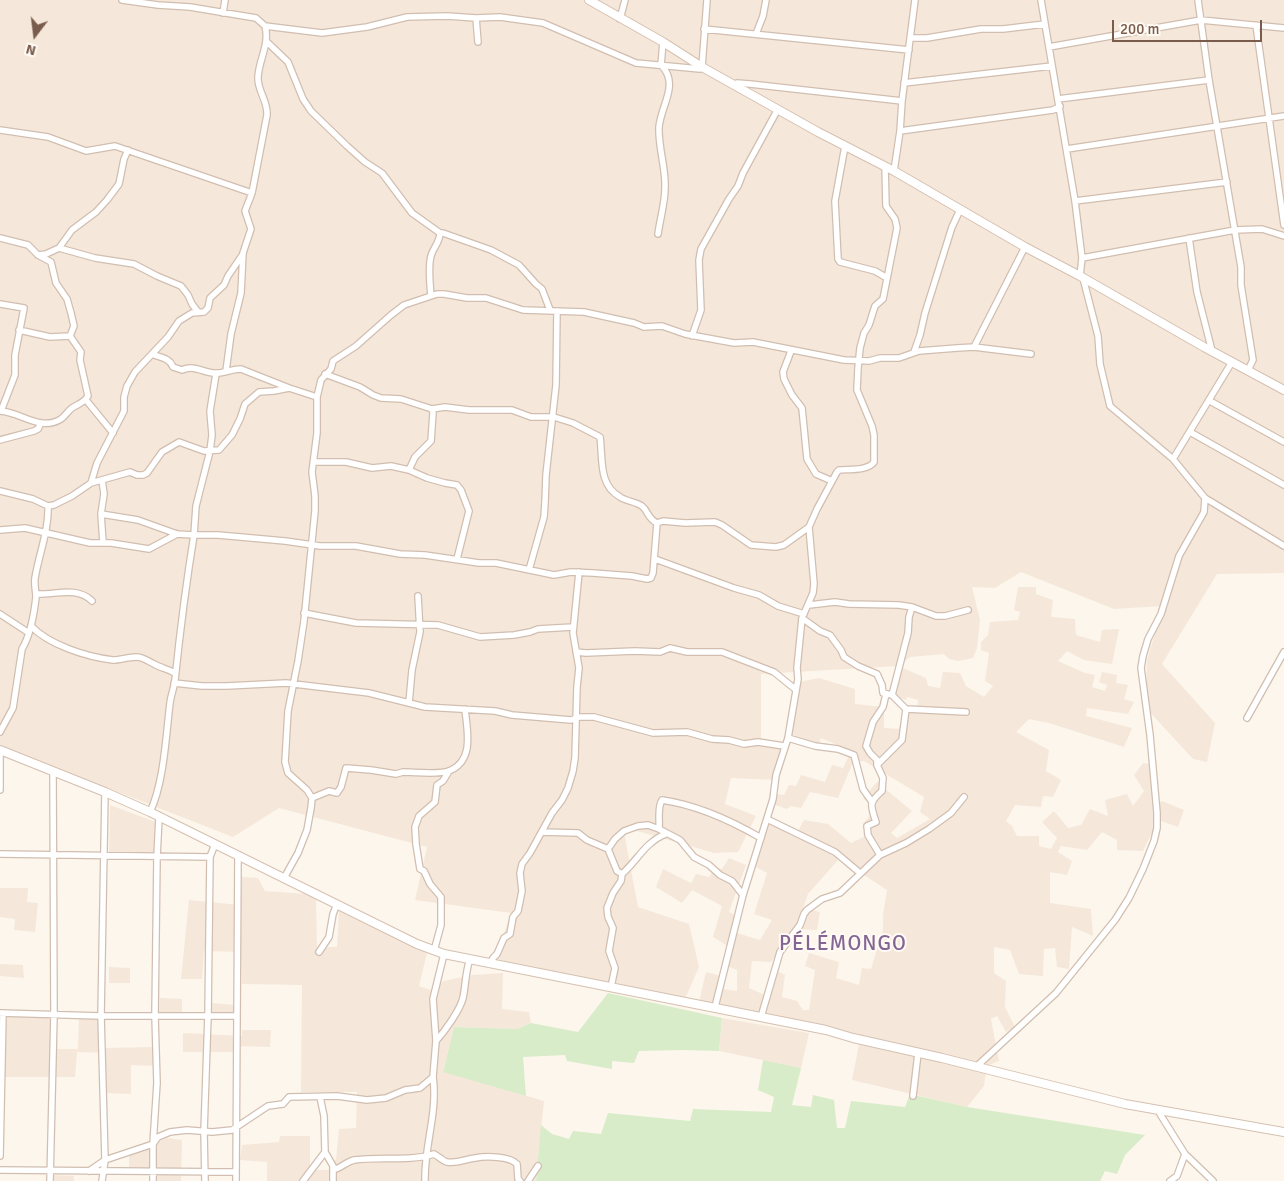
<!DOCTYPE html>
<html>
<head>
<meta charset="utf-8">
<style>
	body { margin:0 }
	#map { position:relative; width:1284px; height:1181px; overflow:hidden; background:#fdf6ec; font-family:Signika,sans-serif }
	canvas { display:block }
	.north { position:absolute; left:10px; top:10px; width:50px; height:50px; -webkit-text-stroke:4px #fffaf3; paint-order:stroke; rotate:195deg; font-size:14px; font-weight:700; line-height:20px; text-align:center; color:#7a5c4d }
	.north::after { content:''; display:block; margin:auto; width:18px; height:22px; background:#7a5c4d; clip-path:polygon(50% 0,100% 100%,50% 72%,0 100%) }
	.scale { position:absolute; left:1112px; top:20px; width:150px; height:22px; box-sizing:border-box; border:2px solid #7a5c4d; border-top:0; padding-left:6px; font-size:15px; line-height:18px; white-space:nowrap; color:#7a5c4d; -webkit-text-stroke:4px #fffaf3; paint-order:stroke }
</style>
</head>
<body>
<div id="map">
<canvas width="1284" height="1181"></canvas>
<div class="north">N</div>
<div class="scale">200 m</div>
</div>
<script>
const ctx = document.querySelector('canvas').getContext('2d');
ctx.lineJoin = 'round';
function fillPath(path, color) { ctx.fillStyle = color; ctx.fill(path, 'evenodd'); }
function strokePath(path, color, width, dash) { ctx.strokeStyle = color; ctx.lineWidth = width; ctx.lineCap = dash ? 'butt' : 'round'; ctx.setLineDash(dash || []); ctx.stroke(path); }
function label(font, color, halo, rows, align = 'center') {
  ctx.font = font + ' Signika,sans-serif'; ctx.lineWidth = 4; ctx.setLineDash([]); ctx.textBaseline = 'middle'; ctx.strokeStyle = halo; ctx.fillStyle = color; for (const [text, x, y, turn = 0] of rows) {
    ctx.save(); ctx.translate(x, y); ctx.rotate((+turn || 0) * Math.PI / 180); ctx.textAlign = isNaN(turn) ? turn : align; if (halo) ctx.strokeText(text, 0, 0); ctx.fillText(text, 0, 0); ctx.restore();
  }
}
const residential = new Path2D(`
	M0,0H1284V573L1217,574L1162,664L1215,723L1207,762L1193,759L1145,707L1147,660L1163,606L1114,609L1021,572L995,588L972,587L980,620L977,648L973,658L958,661L949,659L944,654L910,657L898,666L761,674V738L784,744L775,780L731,778L725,804L756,816L738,852L714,853L623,827L638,907L689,924L699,967L685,999L495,959L511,913L415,900L427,847L279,808L233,837L0,746Z
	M1018,587H1036V594L1053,600L1051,617L1075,619L1076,635L1100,642L1102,630L1119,629L1112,664L1084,660L1067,651L1058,661L1085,673L1095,675L1092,687L1105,691L1107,685L1099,682L1102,672L1117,675L1116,683L1128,685L1124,699L1134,702L1128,714L1087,708L1086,716L1132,728L1124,747L1049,723L1029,719L1016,732L1049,750L1046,771L1061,780L1053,797L1043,796L1041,807L1015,805L1006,821L1012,826L1017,836H1039V846L1051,849L1057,838L1042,822L1054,811L1068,828L1081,825L1090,809L1108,816L1105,800L1127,794L1133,806L1144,791L1134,775L1143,763L1150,764L1153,805L1162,801L1184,810L1178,827L1158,820L1143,851L1117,850V840L1102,832L1087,850L1061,846L1058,852L1072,861L1067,875L1050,872V903L1091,909L1093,936L1072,927L1069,969L1057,967L1055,948L1044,949L1043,976L1019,974L1010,950L994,947V973L1006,981L1005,1007L1015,1027L1006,1032L997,1016L991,1019L999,1061L987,1066L699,1002L706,972L725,977L723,989L737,991V970L724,965L728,946L713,937L722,906L692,890L682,903L656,887L663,869L691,883L696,874L709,877L715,868L722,869L729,858L746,865L729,912L737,916L733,932L760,940L772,920L754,914L767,873L752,865L770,821L798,831L804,820L828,824L851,843L868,835L863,824L875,809L863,798L877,782L912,811L891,833L897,838L930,819L920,812L924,797L864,761L853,762L838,798L810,792L801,808L791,806L787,809L775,805L777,794L784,795L789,785L796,786L801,775L825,782L832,765L843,768L851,751L821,738L819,745L789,733L799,682L819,678L855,689V704L884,707V728L906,729L907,708H917L918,700L907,697L906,700L893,696L903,668L926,678L928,686L940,688L943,672L960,673L966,686L984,697L993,686L985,681L989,653L981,650V642L988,635L990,622L1018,620L1020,612L1014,610ZM839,859L887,890L883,915V930L871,969L862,968L859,985L836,978L839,962L809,953L805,966L815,970L809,1010H803L797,1001L782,997L785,975L775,970L765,995L749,988L752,961L771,962L794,929L817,930L820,912L803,908L808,894Z
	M110,805L156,822L154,856L109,855Z
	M242,877L258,878L265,891L308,894L316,899L317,947H337L339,911L427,953L419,986L431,990L444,981L472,975L503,973L502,1009L529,1012L531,1023L517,1029L454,1027L443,1071L544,1101L536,1181H267V1162L240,1160L242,1145L279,1142L280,1136H310V1170H328L336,1159L339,1129L356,1128L357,1092H301L302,985L242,984L241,952L204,951L202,979H181L189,900L240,905Z
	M0,888H28L27,902L38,903L35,932L14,930L15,919L0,917Z
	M0,964L23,965L24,978L0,976Z
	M109,967L130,968V983H109Z
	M160,998L182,999V1014H159Z
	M211,1003L235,1005L234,1015L210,1014Z
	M0,1014L51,1018L52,1049H78L79,1017L105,1018L103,1048L153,1047L154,1066L131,1065V1094L105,1093L106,1053L77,1052L75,1077H4L5,1048H0Z
	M722,1018L809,1033L801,1068L719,1051Z
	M242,1030H271L270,1047L235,1046L234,1052H183V1033L242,1036Z
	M859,1044L986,1072L984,1086L967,1107L852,1080Z
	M167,1138L182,1140L181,1181H157V1169H129V1155Z
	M54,1175L74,1176V1181H54Z`);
const green = new Path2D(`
	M608,993L722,1018L719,1051L682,1050L639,1051L634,1063L612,1061V1069L567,1061L565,1055L523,1057L526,1096L443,1072L454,1027L517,1029L531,1023L578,1032Z
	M763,1060L801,1068L792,1105L811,1107L813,1095L834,1100L837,1128H845L851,1101L905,1107L910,1094L967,1107L1145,1135L1125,1155L1117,1174L1105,1171L1100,1181H536L541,1125L552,1134L569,1139L573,1131L601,1134L608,1113L690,1121L693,1109L771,1112L774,1097L758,1090Z`);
const street = new Path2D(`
	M122,0L158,5L190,7L256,18L265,26C270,44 259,59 258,77C257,90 268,101 267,115L252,193L245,211L251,229L243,253L241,293L231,334L226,371
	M1041,0L1075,201L1082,258L1080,276
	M1198,0L1209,80L1241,267V285L1253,360L1248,370
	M223,13L225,0
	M476,18L478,42
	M620,19L625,0
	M1256,25L1284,225
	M265,26L322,33L367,27L407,17L447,16L476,18L500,17L543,23L636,63L700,69L702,67L707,0
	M704,29L909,50
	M756,34L763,16L766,0
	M911,38H927L981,29H1003L1045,24
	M266,41L288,62L303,99L311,111L347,146L365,162L382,173L412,213L440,233H443L491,250L519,265L536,284L542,289L550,310
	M1049,47L1201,20L1284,28
	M904,83L1052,66
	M734,84L737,83L750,84L902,101
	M1058,99L1209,80
	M0,130L48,137L86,151L115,146L252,193
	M900,131L1053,110L1060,106
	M845,146L835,201L838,259L840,262L875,271L887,278
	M1067,149L1284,116
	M894,171L900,131L902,101L915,0
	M1075,201L1227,182
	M658,234C660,219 665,203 665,188C666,168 658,147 659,127C661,105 680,84 661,65L663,42
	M0,238L28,245L38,255L51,262L56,283L67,299L71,313L74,326L70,336
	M1189,238L1197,292L1212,351
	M59,248L95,258L134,264L157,276L181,286L188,295L192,304L198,312
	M38,255L46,254L59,248L72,230L96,212L107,200L119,184L124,159L128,150
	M1082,258L1235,230L1262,229L1284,236
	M1083,278L1098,336L1100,364L1110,406L1173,459L1205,498L1284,546
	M431,296C430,285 428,266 431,256C433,248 440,242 440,233
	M0,304L24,308L15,355V375L1,411
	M19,330L50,337L70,336
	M692,336L701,310L699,260L701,249L729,199L738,186L743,173L778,109
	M974,347L1025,247
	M791,351L783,372L784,379L792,395L802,408L807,459L816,474L832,481
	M914,352L920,335L925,313L952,227L960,210
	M152,354C160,358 169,357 173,367L182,370C195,364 205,374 217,373C225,373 232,369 241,369L289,388
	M325,374L360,387L373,395L381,398L401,399L432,409L445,407L469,410H512L531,417H554L573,423L600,437C603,458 598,485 620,497C626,501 636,502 642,506C649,512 647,518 657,523L663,521L685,523L715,522L722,525L751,545L776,547L784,545L809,527
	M86,400L113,433
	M1210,401L1284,442
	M0,411C21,412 40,432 61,419C65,416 68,411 72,408C78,404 84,403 88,396L80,360L81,352L70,336
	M1190,432L1284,485
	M0,440L34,431L38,429L41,423
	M1173,459L1232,362
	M315,462H346L372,468L391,466L409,470L427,478L445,483L457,485L461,490L469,511L457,559
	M409,470L415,457L431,441L433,413L432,409
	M102,480L104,494L101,514L103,543
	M91,483L97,463L124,411V397L127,386L135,372L168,337L179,321L192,313L204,312L208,308L210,298L224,285L228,276L243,254
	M0,491L33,499L48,506L54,505L72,496L91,483L130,472L137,475H143L147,473L162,452L179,442L204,451L219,450L232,435L240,419L245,404L259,392L274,391L289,388L317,397
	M101,514L138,520L177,534L194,535L196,506L210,451L212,435L210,411L216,374
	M0,530L25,528L90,543H111L149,549L177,534
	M655,559L734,588L759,595L778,606L804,614
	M529,570L544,517L545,503L546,475L556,385L557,311
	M36,594C56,595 77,586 92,601
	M809,605L835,602L849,604L899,605L912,607L936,616H945L968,610
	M304,613L356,623L438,625L480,637L514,635L530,632L538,629L573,627
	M0,614L29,633
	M802,618L820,631L830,635L841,650L844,657L858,666L877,674L882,685L883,693L892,695L908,633L909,617L912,607
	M31,626C49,645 87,657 113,660C120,660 128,657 136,657C143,657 148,661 154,664C161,668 168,669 175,673
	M576,652L586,653L635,651L660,652L670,648L687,652H722L774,672L795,689
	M174,683L202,686H227L286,683L369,693L425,707L495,711L512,715L571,720L579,717H594L653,733L687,732L712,739L729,740L744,744L758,742L784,746
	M892,695L906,709
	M409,703L412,670L420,632L418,596
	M1247,718L1284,652
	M0,732L13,708L22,649C31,634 34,615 36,597C36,591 34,585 35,578C39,554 49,530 48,506
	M788,738L815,746L838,749L854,755L863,789L872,802
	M877,765L902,740L906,709L966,712
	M0,790V750
	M312,798L329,791L337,793L341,787L346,768L371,770L396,774L403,772C415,772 438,775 449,771C475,761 467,730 465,709
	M150,812C164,783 166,735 170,703C171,695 174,688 175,680C180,632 186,584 194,535H218L285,541L320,546H356L400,554L425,555L479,563H496L554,575L571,572L593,573L632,576L647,579L651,578L653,573L657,523
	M767,819L835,852L860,873
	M659,829C660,820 657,808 662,800C697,805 730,820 761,838
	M542,832L578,833L587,840L608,849L615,839L624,831L638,826L648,825L659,829L680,840L694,857L709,865L720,875L732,881L743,895
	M608,849L617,871L622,874L621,881L613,893L607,908L608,917L613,928L609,951L615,968L611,987
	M0,854L210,857
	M880,855L868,835L867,826L876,822C870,805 869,802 882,791L883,778L877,765V760L870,753L866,746L873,722L883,707L886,694
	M622,874C638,860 645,842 666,834
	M284,878L298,853L307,830L311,808L312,798L307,790L288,773L285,762L288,711L298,661L304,621L315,511V496L312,472L317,433V397L321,380L331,369L333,361L356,346L391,315L404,305L437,294H444L467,298H486L523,310L584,312L634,323L644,327L662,326L685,334L734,343L753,342L844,360L869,361L880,358H899L919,351L957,348L974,347L1031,354
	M434,951L441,925V897L430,884L424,871L420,869L416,844L415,827L419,816L435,802L437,785L443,781L449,771
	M319,952L329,937L333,914L337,904
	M491,963L493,958L497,954L504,938L510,934L513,917L518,911L522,891L520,873L522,864L530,853L552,813L562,800L568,788L573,771L575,758L577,687L579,668L573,633L579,572
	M715,1007L743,895L773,799L776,775L788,738L798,679L797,668L802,618L813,593L814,584L809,527L817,509L837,472L839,470C849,469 868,471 874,462V435L872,426L857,390L858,368L860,348L864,333L869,325L875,306L883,299L897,228L895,219L886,206L885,166
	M0,1013L101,1016H236
	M761,1017L780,952L800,925L804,914L807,910L822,899L840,893L880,855L906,843L929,829L951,813L964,797
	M436,1041C445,1031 460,1010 463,998C466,984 465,973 470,959
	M977,1066L1056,993L1115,920L1129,898L1143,869L1154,841L1157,828V813L1150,735L1141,668L1143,656L1148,639L1161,614L1179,556L1204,512L1205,498
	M913,1096L918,1053
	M1161,1111L1160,1114L1185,1154L1213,1181
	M325,1152L333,1166V1181
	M0,1156L3,1013
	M0,1170L236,1172
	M333,1170C341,1168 346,1162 354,1160C381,1156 408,1162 434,1154C438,1156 443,1161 447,1162C458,1164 465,1159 475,1158C486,1156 509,1156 517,1164L518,1179L520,1181
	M89,1171L105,1160L153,1144L158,1137L170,1132L187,1130L212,1132L232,1130L268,1106L283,1104L289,1097L337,1096L367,1100L386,1098L405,1090L420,1088L433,1077L436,1041L433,999L444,954
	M50,1181L54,1015L53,771
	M102,1181L105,1160L101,1016L105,792
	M153,1181V1144L157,1083L155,1016L157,857L159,817
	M205,1181L204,1132L208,1015L210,857L215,844
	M236,1181L238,855
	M303,1181L325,1152L324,1116L320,1097
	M425,1181C424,1146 438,1113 433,1077
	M528,1181L538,1166
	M1170,1181L1177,1176L1185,1154`);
const secondary = new Path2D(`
	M589,0L663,42L702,67L818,132L894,171L1025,247L1080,276L1204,347L1284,390
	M0,750L105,792L150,812L417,944L444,954L826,1030L853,1038L942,1058L1125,1104L1284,1132`);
const quarterNames = [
	["PÉLÉMONGO",843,944]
];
fillPath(residential, '#f5e8da');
fillPath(green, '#d8ecc9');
strokePath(street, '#d1beb0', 8);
strokePath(secondary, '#d6c0b0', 10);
strokePath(street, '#fff', 5.5);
strokePath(secondary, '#fff', 8);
ctx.letterSpacing = '1px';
label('21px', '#846695', '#fffaf3', quarterNames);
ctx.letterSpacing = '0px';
</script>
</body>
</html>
